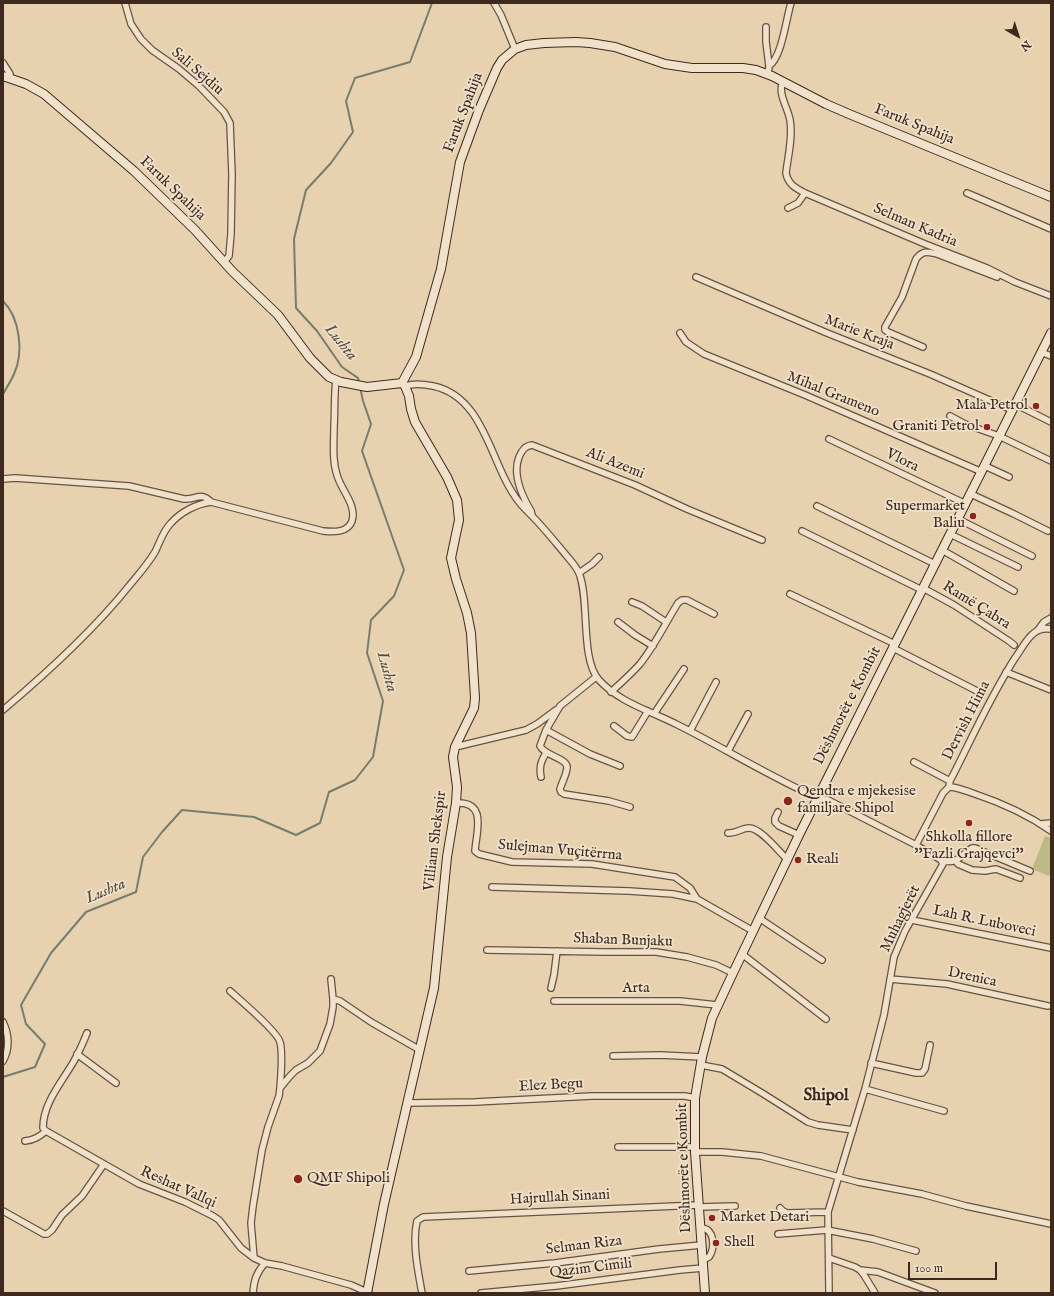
<!DOCTYPE html>
<html>
<head>
<meta charset="utf-8">
<style>
	body { margin:0 }
	#map { position:relative; width:1054px; height:1296px; overflow:hidden; background:#e7d1ae; font-family:"IM FELL English",serif }
	canvas { display:block }
	.frame { position:absolute; inset:0; border:4px solid #3e291f; pointer-events:none }
	.north { position:absolute; left:998px; top:16px; width:40px; height:40px; -webkit-text-stroke:3px #efe1ca; paint-order:stroke; rotate:141deg; font-size:11px; font-weight:700; line-height:16px; text-align:center; color:#3e291f }
	.north::after { content:''; display:block; margin:auto; width:14px; height:18px; background:#3e291f; clip-path:polygon(50% 0,100% 100%,50% 72%,0 100%) }
	.scale { position:absolute; left:908px; top:1262px; width:89px; height:18px; box-sizing:border-box; border:2px solid #3e291f; border-top:0; padding-left:5px; font-size:12px; line-height:14px; white-space:nowrap; color:#3e291f; -webkit-text-stroke:3px #efe1ca; paint-order:stroke }
</style>
</head>
<body>
<div id="map">
<canvas width="1054" height="1296"></canvas>
<div class="frame"></div>
<div class="north">N</div>
<div class="scale">100 m</div>
</div>
<script>
const ctx = document.querySelector('canvas').getContext('2d');
ctx.lineJoin = 'round';
function fillPath(path, color) { ctx.fillStyle = color; ctx.fill(path, 'evenodd'); }
function strokePath(path, color, width, dash) { ctx.strokeStyle = color; ctx.lineWidth = width; ctx.lineCap = dash ? 'butt' : 'round'; ctx.setLineDash(dash || []); ctx.stroke(path); }
function label(font, color, halo, rows, align = 'center') {
  ctx.font = font + ' "IM FELL English",serif'; ctx.lineWidth = 3.5; ctx.setLineDash([]); ctx.textBaseline = 'middle'; ctx.strokeStyle = halo; ctx.fillStyle = color; for (const [text, x, y, turn = 0] of rows) {
    ctx.save(); ctx.translate(x, y); ctx.rotate((+turn || 0) * Math.PI / 180); ctx.textAlign = isNaN(turn) ? turn : align; if (halo) ctx.strokeText(text, 0, 0); ctx.fillText(text, 0, 0); ctx.restore();
  }
}
const green = new Path2D(`
	M1045,836L1051,838V870L1049,876L1032,869Z`);
const stream = new Path2D(`
	M3,301C20,318 24,353 14,374C11,381 7,387 3,394
	M359,383L358,378L342,367L317,331L296,308L294,239L306,190L331,163L353,132L346,101L355,78L410,62L432,3
	M3,1077L35,1067L45,1044L26,1024L21,1005L51,953L86,912L136,892L143,857L162,832L182,810L254,817L296,835L320,823L329,792L355,780L373,757L383,701L367,653L371,620L394,596L404,570L362,451L371,424L363,401L360,387`);
const street = new Path2D(`
	M125,3L131,24L141,39L152,50L179,69L199,86L224,112L230,123L232,174L231,234L229,256L224,262
	M494,3L501,15L515,49
	M766,27V42L769,66L768,74
	M3,63L10,74V78
	M769,66C782,57 786,19 791,3
	M783,81C777,93 788,108 790,120C793,137 788,156 786,173C788,184 795,188 805,193L925,244L987,268L1015,282L1051,296
	M967,193L1051,229
	M788,208L798,203L805,193
	M696,277L827,333L930,374L1012,410
	M680,333L686,342L704,354L805,395L982,472
	M923,347L888,332L885,330V327L902,297L916,259C923,250 927,252 937,254L997,277
	M1041,352L1051,356
	M405,386C415,383 423,384 433,386C486,397 490,466 519,502C523,507 527,511 532,516C544,528 555,542 566,555C570,560 576,566 579,573C590,601 580,659 599,680C620,703 651,711 678,725C720,746 759,770 801,790L812,796L828,800L916,845L943,793L948,788L951,787C959,788 967,791 975,794C1002,803 1028,815 1051,831
	M1015,404L1051,422
	M950,416L965,424L999,436L1051,461
	M829,439L966,504
	M985,466L1009,477
	M3,479L15,478L129,486L184,499C196,500 201,491 211,502
	M971,494L1014,514L1048,531
	M817,506L935,564
	M532,515L531,511C522,496 512,475 519,457C522,450 525,446 532,445L635,485L687,509L762,540
	M958,519L1032,556
	M802,531L922,590
	M950,534L1018,567
	M942,550L1014,591
	M579,573L592,564L599,557
	M923,588L954,605L1009,641L1014,645
	M790,594L895,644
	M632,602L642,606L666,622
	M618,622L635,635L653,646
	M1038,630L1044,622L1051,618
	M893,648L977,691
	M1006,672L1051,690
	M596,677L560,706L546,730L540,746C545,756 567,758 567,767C567,774 562,782 560,789L561,792L564,794L609,801L630,807
	M611,692C621,683 631,674 640,664C655,645 665,624 678,603L682,600H687L714,614
	M3,710C48,672 92,632 129,586C138,575 148,564 155,552C160,542 163,531 171,523C181,512 196,504 211,502L323,531C333,532 348,533 352,521C357,505 341,490 337,475C332,460 334,443 334,426C335,411 334,396 336,380
	M654,714L684,669
	M614,726L627,736L632,737L648,711
	M546,730L590,754L620,766
	M690,731L716,682
	M455,747L526,730L537,724L556,710
	M728,751L748,714
	M914,762L950,781
	M541,777C539,767 541,761 546,753
	M949,787L950,781C971,740 990,697 1015,658C1021,650 1026,639 1034,633C1039,629 1045,628 1051,629
	M456,803C488,801 476,833 475,851L479,854L512,862L592,864L675,877L690,888L697,899
	M778,812L775,818V822L779,826L799,835
	M1041,824L1051,823
	M728,833C736,834 741,828 749,828C761,828 779,852 788,860
	M941,860C958,865 959,856 972,848H975L1030,871
	M956,861L958,864L972,870L985,871L996,869L1020,878
	M492,887L629,891L673,894L697,899L753,931
	M759,918L822,960
	M912,920L1051,948
	M487,950L604,952H656L687,957L716,965L733,973
	M742,954L826,1019
	M331,979L333,999
	M890,979L947,984L1048,1006
	M551,988L554,975L557,951
	M230,991C239,999 278,1032 280,1042C283,1053 281,1076 280,1088
	M554,1001H680L717,1005
	M3,1022C9,1034 10,1049 3,1061
	M87,1033C83,1043 79,1052 74,1061C62,1082 43,1103 43,1128L46,1131L139,1184L185,1202L213,1216L219,1220L241,1248L254,1258L265,1263L282,1266L351,1285L369,1293
	M77,1054L116,1083
	M613,1056L660,1055L702,1057
	M871,1063L916,1073H922L925,1069L930,1045
	M701,1065L722,1069L762,1093L808,1122L818,1125L853,1130
	M865,1089L944,1111
	M408,1103L475,1102L592,1096H685L695,1098
	M25,1141C34,1140 39,1137 46,1131
	M618,1147H695
	M695,1152H722L761,1156L858,1182L922,1194L966,1206L1051,1224
	M699,1207L735,1206
	M780,1208L783,1211L787,1213L828,1212
	M3,1211L44,1234H47L52,1230L62,1215L82,1196L104,1164
	M701,1228C715,1228 715,1248 709,1257L703,1260
	M778,1234L827,1230L873,1239L916,1251
	M254,1258L251,1223L253,1206L262,1150L268,1127L279,1096L280,1088L290,1076L296,1070L308,1063L320,1051L330,1024L333,1007V999L340,1001L371,1022L420,1050
	M829,1258L855,1267L860,1270L864,1275L875,1293
	M860,1270L878,1272L935,1293
	M469,1271L555,1263L659,1249L702,1245
	M253,1293C254,1281 256,1273 265,1263
	M422,1293C418,1271 412,1243 417,1221L423,1217L699,1205
	M481,1293L556,1286L680,1270L703,1268
	M829,1293L828,1212L865,1089L884,1015L894,957L905,931L943,864L941,860L916,845`);
const secondary = new Path2D(`
	M3,76L26,84L44,94L134,171L195,230L232,271L278,315L310,358L329,377L341,382L367,387L402,383
	M402,383L416,357L441,269L460,162L479,110L497,68L502,60L515,49L526,45L544,43L576,42L590,43L615,47L665,64L692,68H743L756,70L772,76L826,104L849,114L1051,197
	M367,1293L384,1204L434,988L447,857L456,803L457,787L453,757L455,747L474,708L475,698L471,633L467,613L456,579L451,558L459,520L457,500L447,477L415,422L411,409L409,396L405,386L402,383
	M705,1293L695,1152V1098L702,1057L712,1018L733,973L799,835L1051,333`);
const markers = [
	[1036,406,4,"#8f2418"],
	[987,427,4,"#8f2418"],
	[973,516,4,"#8f2418"],
	[788,801,5,"#8f2418"],
	[969,823,4,"#8f2418"],
	[798,860,4,"#8f2418"],
	[298,1179,5,"#8f2418"],
	[712,1218,4,"#8f2418"],
	[716,1243,4,"#8f2418"]
];
const streetNames = [
	["Sali Sejdiu",197,72,41],
	["Faruk Spahija",464,113,-69],
	["Faruk Spahija",914,125,22],
	["Faruk Spahija",172,189,44],
	["Selman Kadria",915,226,23],
	["Marie Kraja",859,333,21],
	["Mihal Grameno",833,395,22],
	["Vlora",902,461,26],
	["Ali Azemi",615,464,22],
	["Ramë Çabra",976,606,32],
	["Dëshmorët e Kombit",848,706,-63],
	["Dervish Hima",967,721,-63],
	["Villiam Shekspir",436,841,-83],
	["Sulejman Vuçitërrna",560,851,5],
	["Muhagjerët",901,919,-64],
	["Lah R. Luboveci",984,922,12],
	["Shaban Bunjaku",623,941,2],
	["Drenica",972,978,12],
	["Arta",636,989],
	["Elez Begu",551,1086,-3],
	["Dëshmorët e Kombit",685,1168,-92],
	["Reshat Vallqi",178,1188,24],
	["Hajrullah Sinani",560,1198,-3],
	["Selman Riza",584,1246,-7],
	["Qazim Cimili",591,1269,-7]
];
const poiNames = [
	["Mala Petrol",1028,406,"right"],
	["Graniti Petrol",979,427,"right"],
	["Supermarket",965,507,"right"],
	["Baliu",965,524,"right"],
	["Qendra e mjekesise",797,792],
	["familjare Shipol",797,809],
	["Shkolla fillore",969,838,"center"],
	["''Fazli Grajqevci''",969,855,"center"],
	["Reali",806,860],
	["QMF Shipoli",307,1179],
	["Market Detari",720,1218],
	["Shell",724,1243]
];
const waterNames = [
	["Lushta",340,343,51],
	["Lushta",386,672,75],
	["Lushta",106,892,-23]
];
const quarterNames = [
	["Shipol",826,1097]
];
fillPath(green, '#bdb985');
strokePath(stream, '#737e71', 2);
strokePath(street, '#685343', 8);
strokePath(secondary, '#3e291f', 10);
strokePath(street, '#efe1ca', 5.5);
strokePath(secondary, '#efe1ca', 8);
for (const [x, y, r, color] of markers) { const dot = new Path2D(); dot.arc(x, y, r, 0, 2 * Math.PI); ctx.fillStyle = color; ctx.fill(dot); strokePath(dot, '#efe1ca', 1.5); }
label('15px', '#3e291f', '#efe1ca', streetNames);
label('15px', '#3e291f', '#efe1ca', poiNames, 'left');
label('italic 16px', '#544c41', '#efe1ca', waterNames);
label('bold 17px', '#3e291f', '#efe1ca', quarterNames);
</script>
</body>
</html>
